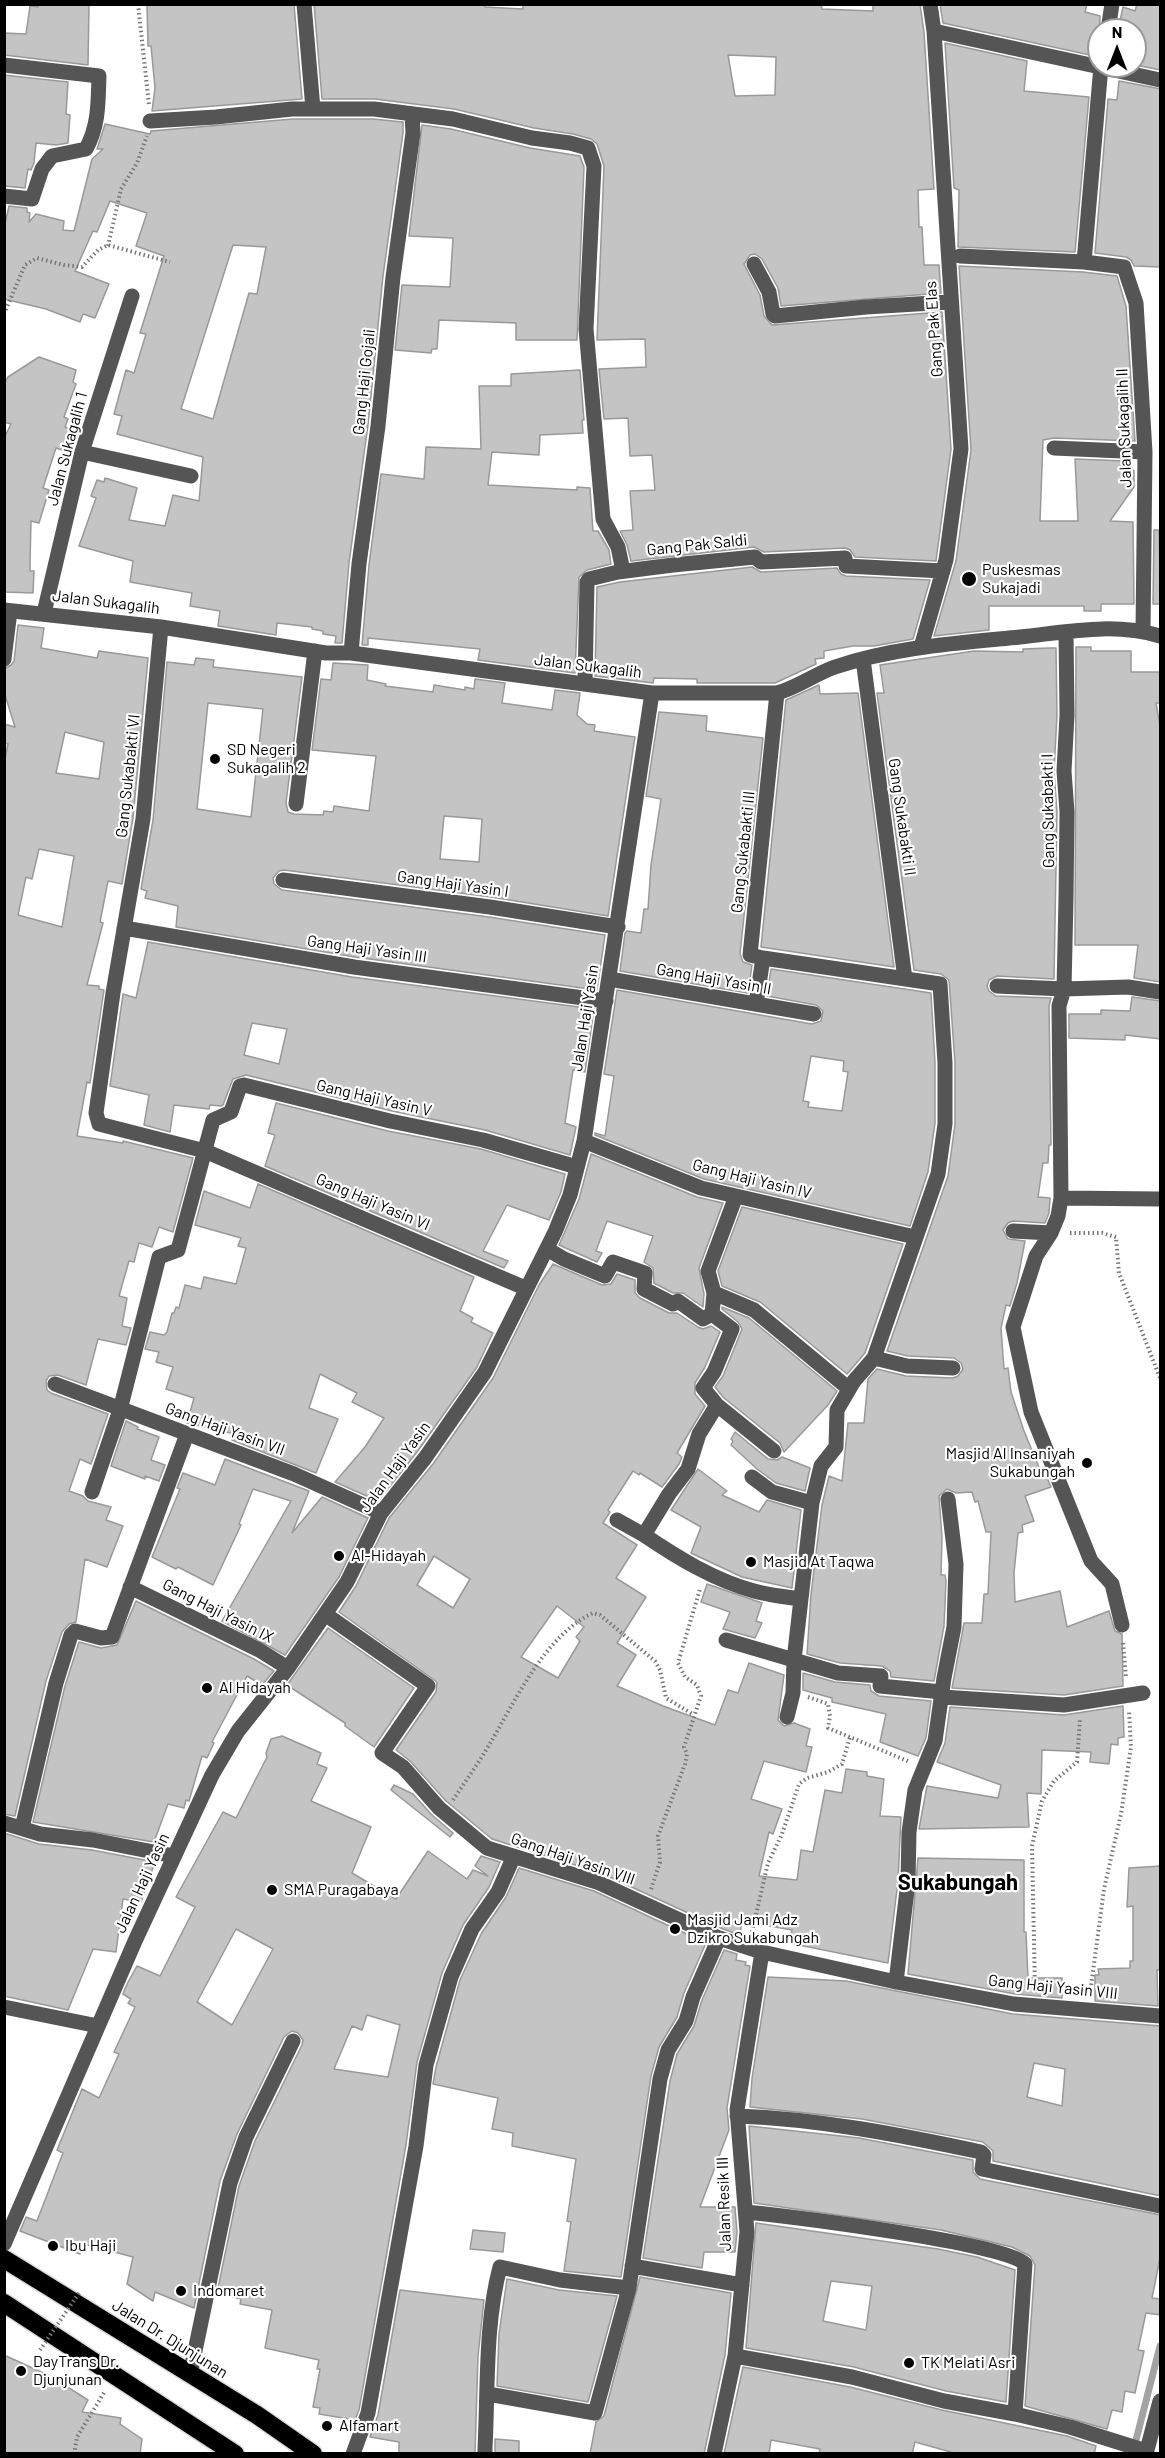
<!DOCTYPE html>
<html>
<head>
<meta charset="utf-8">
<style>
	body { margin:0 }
	#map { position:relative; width:1165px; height:2458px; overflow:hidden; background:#fff; font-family:Barlow,sans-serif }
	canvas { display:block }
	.frame { position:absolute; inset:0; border:6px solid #000; pointer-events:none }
	.north { position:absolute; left:1087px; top:18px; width:60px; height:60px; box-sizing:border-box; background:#fff; border:2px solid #999; border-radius:50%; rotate:0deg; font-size:16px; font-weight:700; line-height:24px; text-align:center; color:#000 }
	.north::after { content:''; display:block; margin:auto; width:21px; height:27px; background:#000; clip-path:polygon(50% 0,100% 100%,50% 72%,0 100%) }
</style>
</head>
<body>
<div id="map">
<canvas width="1165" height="2458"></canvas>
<div class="frame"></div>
<div class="north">N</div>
</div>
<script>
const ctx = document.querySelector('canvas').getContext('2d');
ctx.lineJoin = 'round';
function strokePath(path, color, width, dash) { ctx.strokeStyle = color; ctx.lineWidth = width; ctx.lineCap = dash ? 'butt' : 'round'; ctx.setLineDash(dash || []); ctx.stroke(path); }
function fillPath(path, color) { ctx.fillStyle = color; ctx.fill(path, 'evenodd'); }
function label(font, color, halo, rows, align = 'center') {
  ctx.font = font + ' Barlow,sans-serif'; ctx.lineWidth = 4.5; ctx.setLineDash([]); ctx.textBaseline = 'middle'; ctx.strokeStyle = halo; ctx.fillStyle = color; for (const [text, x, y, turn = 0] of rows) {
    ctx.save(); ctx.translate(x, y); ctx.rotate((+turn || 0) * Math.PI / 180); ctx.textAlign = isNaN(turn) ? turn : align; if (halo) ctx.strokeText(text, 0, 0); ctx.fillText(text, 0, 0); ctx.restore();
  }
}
const stream = new Path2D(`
	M1134,2448L1160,2346`);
const building = new Path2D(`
	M39,4H89L88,65L4,55V33L26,34L30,6L38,7Z
	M147,4H294L302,99L152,111L155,88L151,46H148Z
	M314,4H485V7L523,9V4H821L822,9L873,11V4H920L924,32L934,189L918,190L919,227H922L924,265H939L941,293L781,306L778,288L762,259L755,254L750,255L744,264L760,295L764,316L772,325L942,312L951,449L936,561L855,557L850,550L845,548L764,552L754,547L631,561L627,545L620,531L633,530L630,491L655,490L652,455L630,456L628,418L604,419L599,369L646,367L645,339L597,340L604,166L597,144L591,139L573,134L534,128L454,109L375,99H322ZM728,55L776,57L775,95L735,96Z
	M940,4H1087L1085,12L1100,16L1099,57L943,23Z
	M1137,4H1161V70L1135,65V30H1118L1123,7L1135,11Z
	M945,43L1027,61L1024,91L1089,97L1075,252L958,247L959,190L954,188Z
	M4,75L68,82L66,114L70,115L68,143L56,145L36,143L34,163L31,170L28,169L25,188L4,186Z
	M1119,81L1161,89V267L1134,266L1131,260L1126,257L1095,253L1108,99L1117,100Z
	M293,119H373L403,122V133L383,276L368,425L349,563L342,643H335L336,636L323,634V631L312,629V627L277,623L276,635L218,626L220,611L190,606L192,593L130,582L133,561L79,546L96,498L91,496L97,480L104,482L105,478L137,488L129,520L165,526L173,495L199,501L203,457L117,434L122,416L114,414L126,370L134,373L146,334L140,333L164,256L136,246L147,213L110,201L97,232L93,231L75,271L109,284L95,318L83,314L80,322L46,309L4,299V229L9,206L27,208V212L30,213L29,222L36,214L64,221L63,230L74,231L92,159L103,149H97L105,124L150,134L151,131ZM233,245L266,247L257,294L249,293L213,419L181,409Z
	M422,125L451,129L530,148L580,156L584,167L577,340H516V323L439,320L437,349H432L431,353L395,350L402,285L450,287L453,238L409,236Z
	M959,266L1083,272L1117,276L1126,306L1135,441L1054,438L1043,440L1040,521H1078L1075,459L1125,461L1134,471V487L1110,521L1133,522L1134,604H1101V611H1084V606H989V630L934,636L956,561L971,450Z
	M39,357L76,370L73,382L76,384L64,417L68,419L65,427L70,429L62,450L56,448L43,488L49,490L39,523L31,521L30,563V571H34L33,593L4,592V438L11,424L4,422V384L8,377Z
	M580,370L584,420H582L583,433L540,435L539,455L492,452L488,485L577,490V487L590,488L593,531H598L609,550L611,564L587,570L579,577L575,673L478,660L480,649L368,638V645H362L369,565L381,474L424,479L426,447L481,449L479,386H511V374Z
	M1154,530H1159L1161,604H1153Z
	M752,567L761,572L837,568L841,574L846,576L930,580L913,639L874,646H853L824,651V658L815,659L816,664L775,683H697V679L654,678L653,683L595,676L597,587L620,582Z
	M18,625L44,628L41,648L97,658L99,651L148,658L133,818L122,884L108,881L100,922L103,923L87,985L99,986V989L104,990L90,1083L87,1082L77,1136L123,1143V1141L193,1158L173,1232L159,1227L152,1247L139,1243L134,1262L129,1261L119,1296L127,1298L122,1326L131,1328L126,1345L98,1339L86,1385L58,1375L49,1376L46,1381L47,1390L51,1393L108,1414L91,1464L80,1459L69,1491L83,1496L88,1501L111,1507L106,1520L123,1526L107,1567L85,1559L76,1622L69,1624L62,1632L46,1681L15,1816L4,1814V763L8,744L4,743V724L15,727L4,692V669L11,665L14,661ZM65,732L104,742L99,779L56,773ZM39,849L74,856L62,927L18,915L26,877L32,879Z
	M1076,647H1091V651H1131V672H1161V703H1156L1161,731V982L1134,978L1138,945H1075Z
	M1049,648H1056L1057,715L1054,771L1057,812L1054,979L997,976L989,980L987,986L989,991L996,996L1051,998L1049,1006L1051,1145H1049L1048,1163H1043L1038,1197L1050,1198L1049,1213L1045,1223L1013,1221L1008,1223L1003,1230L1008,1239L1025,1241L1017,1283L1010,1306L1006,1305L1001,1328L1004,1369L1008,1368L1011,1392L1024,1431L1041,1472L1044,1471L1051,1487L1025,1496L1034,1521L1022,1525L1023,1532L1018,1533L1014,1573L1015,1602L1060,1591L1067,1627L1109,1611L1115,1631L1122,1634L1123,1686L1064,1695L952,1688L964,1623H982L984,1594H988L991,1532H986L978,1501L975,1502L972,1492L956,1493L947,1489L939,1496L942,1537L941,1575H945L946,1581L944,1626L934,1681L891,1677L890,1671L882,1666L840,1663L807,1654L811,1594L822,1505L829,1476L842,1481L848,1423H864L868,1379L877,1369L906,1376L953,1378L958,1376L963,1369L961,1363L954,1358L908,1356L887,1351L948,1176L955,1124V1063L949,980L941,974L914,970L877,693H884L880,665L974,651L1023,652V649Z
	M196,658L214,660L213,667L302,677L286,803L288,812L294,814L323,815L324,811L333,812L334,806L369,811L376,756L312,750L321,679L331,680L333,663L368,665L367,680L386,684L385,686L433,692L434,685L465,690V687L474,689L475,679L505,683L502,703L552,710L555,690L580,693L577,715L587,724L595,725L594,731L635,737L608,916L491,897L284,870L279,871L273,878L274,884L282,890L489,917L605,935L597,990L355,957L176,927L178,906L145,898L147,891L141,889L153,820L167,662L194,665ZM208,703L263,709L251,817L197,809ZM444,816L482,819L479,862L440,859Z
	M819,685L820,694L858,693L894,967L761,947L786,700Z
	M659,712L707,716L706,731L763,738L740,954L743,962L752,965L748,993L620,971L625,933L627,931L641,933L644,909H648L651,865L661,799L646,796Z
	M148,942L352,977L594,1009L585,1072L573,1070L565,1123L576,1127L570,1155L485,1130L392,1111L246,1075L233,1079L223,1105L221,1106L210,1105L209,1109L174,1105L170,1132L144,1125L149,1095L110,1086L123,994L136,998ZM252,1023L287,1029L279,1064L244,1055Z
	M771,969L931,993L935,1063V1123L928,1172L910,1226L704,1179L595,1135V1133L605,1136L614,1076L604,1074L617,990L812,1024L821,1021L823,1011L816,1005L767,996ZM811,1056L844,1061L843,1071L848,1072L842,1111L808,1107L809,1102L803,1101Z
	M1132,997L1161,1001V1039L1125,1035V1040L1069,1038V1014H1101V1010L1130,1011Z
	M276,1103L388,1131L481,1149L565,1174L561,1192L549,1220L507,1205L483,1251L508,1261L504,1268L265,1166L275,1135L268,1133Z
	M591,1154L697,1197L723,1203L699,1268L704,1294L703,1307L683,1293H673L654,1283L653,1268L644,1262L653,1236L607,1221L596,1251L602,1253L597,1262L559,1245L579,1199Z
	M258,1184L474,1277L460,1311L473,1318L471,1322L493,1333L477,1367L417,1452L378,1501L335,1482L365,1447L384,1418L352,1402L357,1393L320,1374L309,1408L338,1419L316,1473L232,1440L235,1434L187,1423L194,1398L166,1389L173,1367L156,1362L159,1352L145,1349L150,1332L164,1335L167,1332L172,1313H174L176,1307L179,1308L185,1285L201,1289L204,1277L236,1284L246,1248L238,1246L241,1238L195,1225L204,1191L250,1208Z
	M742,1207L903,1244L865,1353L847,1374L760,1302L722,1286L718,1271Z
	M553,1264L602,1285L611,1284L617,1274L635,1280V1293L640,1298L669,1313H677L698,1327L703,1329L711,1326L720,1332L705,1367L695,1383V1394L705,1406L677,1453L682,1457L679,1464L662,1487L640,1473L639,1475L633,1471L608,1510L610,1512L603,1523L637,1545L616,1578L646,1597L617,1643L636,1655L617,1686L663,1706L715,1725L728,1690L738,1693L749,1663L784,1675L778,1720L784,1726L794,1723L810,1729L806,1746L812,1747L806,1772L764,1761L751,1799L782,1809L773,1834L769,1832L759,1876L797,1880L801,1850L813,1852L825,1790L842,1793L846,1769L867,1772V1776L884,1779L880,1816L901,1817L898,1881L888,1963L789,1943L792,1930L742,1921L740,1935L723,1929L601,1873L492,1839L446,1801L410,1761L396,1750L436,1692L437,1682L339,1612L356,1586L389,1518L433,1464L493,1378L539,1285ZM434,1556L470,1579L453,1608L417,1585ZM557,1606L584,1627L576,1637L580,1641L558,1678L521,1657Z
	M722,1307L749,1318L837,1391L828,1405L784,1452L780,1443L724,1398L715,1387L723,1376L742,1329L738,1322L722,1309Z
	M126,1421L138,1427L137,1429L159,1437L151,1460L165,1465L159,1481L145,1476V1479L111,1466Z
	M735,1432L768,1459L777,1460L782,1457L810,1468L805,1491L776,1483L757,1469L731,1445L733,1441L731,1439Z
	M225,1459L309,1491L292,1533L322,1497L368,1518L339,1577L285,1655L222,1621L291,1501L253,1489L239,1524L241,1525L213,1585L178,1567L176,1569L152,1557L180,1489L177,1488L183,1473L215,1485Z
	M698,1469L727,1491L722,1495L759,1512L767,1500L801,1510L792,1588L742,1577L691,1553L701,1527L671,1510Z
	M707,1584L762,1603L756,1621L762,1623L755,1638L723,1629L730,1612L701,1602Z
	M136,1601L254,1659L274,1671L262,1685L247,1676L212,1742L214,1743L207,1758L202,1756L189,1801L186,1800L184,1808L168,1804L154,1842L33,1822L65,1686L79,1642L101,1648L117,1645Z
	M328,1628L414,1688L374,1747L345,1726V1723L287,1685Z
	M803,1673L835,1682L870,1685L871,1691L879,1696L931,1701L926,1738L918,1756L880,1742L886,1714L832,1702V1698L803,1690Z
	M1123,1706L1124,1737L1118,1738V1745L1111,1744L1109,1764L1090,1762L1091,1752L1042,1750L1041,1794L1027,1793L1029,1827L919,1829L927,1786L998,1798L1001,1785L937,1762L945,1743L950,1707L1064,1715Z
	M282,1736L321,1753L317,1764L327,1768L311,1801L371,1827L352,1873L396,1899L428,1851L467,1879L473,1870L488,1876L475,1866L481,1856L500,1862L489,1887L463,1925L442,1973L417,2062L406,2145L359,2410L355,2420L319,2414L320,2408L313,2407L320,2369H317L319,2360L265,2348L272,2310L240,2304L241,2299L217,2293L239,2186L255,2141L302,2045L303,2040L298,2033L292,2031L284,2037L237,2134L220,2181L194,2308L155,2292L153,2301L127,2284L133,2257L84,2244L80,2254L20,2231L26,2217L37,2221L63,2153L57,2150L82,2089L99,2098L119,2054L114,2052L135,2007L128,2003L131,1999L123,1994L127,1984L137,1966L160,1976L195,1907L176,1897L223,1812L236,1818L267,1757L266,1753L271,1739ZM236,1929L273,1949L232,2025L197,2002ZM367,2015L400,2025L388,2077L334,2069L352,2026L362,2030Z
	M394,1785L413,1794L432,1815L453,1833L450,1837L391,1790Z
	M4,1833L39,1844L92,1850L155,1862L141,1902L123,1899L116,1952L93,1949L68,2010L4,1996Z
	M918,1858L1024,1860V1932H1026L1028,1978H1062V1998L1015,1994L908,1974Z
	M1161,1866V1970H1157L1158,2006L1095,2001V1975H1099L1098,1969L1130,1968V1961H1133V1906L1127,1907L1129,1868Z
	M519,1868L594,1891L706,1943L684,1993L677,2017L659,2047L651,2076L621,2277L564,2271L571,2222L567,2221L576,2159L512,2146L513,2133L492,2129L498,2098L433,2084L436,2067L460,1980L481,1934L506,1897Z
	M724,1950L737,1954L736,1960L746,1962L745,1965L750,1966L727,2108L729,2130L700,2207H735L737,2232L735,2252H704L702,2268L643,2258L670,2081L677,2054L694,2026L702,2000Z
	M768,1977L846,1981L1013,2014L1161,2026V2196L993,2161V2151L983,2142L862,2119L750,2107L752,2078ZM1034,2063L1065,2069L1062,2106L1027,2097Z
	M749,2126L859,2138L973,2160V2172L980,2179L1161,2215V2253L1152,2298L1161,2299V2315L1146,2313L1138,2350L1144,2351L1135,2393L1125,2391L1122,2412L1112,2410L1107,2429L1025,2406L1035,2265L1030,2256L1012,2247L941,2230L754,2203Z
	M756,2223L938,2249L977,2257L1015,2270L1006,2402L946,2391L854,2367L746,2348ZM831,2281L872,2286L866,2330L823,2321Z
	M473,2230L505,2233L503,2252L470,2249Z
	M640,2277L731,2293L725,2355L704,2454H590L596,2422L604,2416Z
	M507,2279L559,2290L617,2296L588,2402L497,2386L499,2334Z
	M400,2290L484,2300L478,2356L475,2454H399V2442L370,2437L378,2415Z
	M4,2355L50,2376L88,2400L82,2412L121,2418L120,2424L142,2439L140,2454H4Z
	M743,2367L850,2387L942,2410L1067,2436L1096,2446L1094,2454H958L915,2442L912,2454H819L820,2449L771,2440L769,2454H724Z
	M495,2439L519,2441V2454H495Z`);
const path = new Path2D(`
	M138,4L149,105
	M108,246L121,189L137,163L147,136
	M4,314L25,265L37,258L64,265L82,267L98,250L108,245L170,262
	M1070,1233H1102L1116,1237L1119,1273L1160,1378
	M1123,1643L1126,1677
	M808,1697L828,1704L830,1716L828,1728L910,1762
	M453,1800C465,1782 478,1764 489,1745C515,1702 544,1636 593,1613L600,1615L655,1661L660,1670L666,1698L694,1715
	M651,1889L660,1862L658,1836L685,1764L687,1754L684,1747L701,1696L697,1685L685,1677L678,1663L700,1589
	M752,1932L768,1863L782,1834L799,1784L807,1778L828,1772L842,1764L850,1737
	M1035,1990L1032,1846L1042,1801L1054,1781L1077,1762L1080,1719
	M1090,1994L1104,1889L1121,1814L1131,1747L1129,1711
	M74,2454L77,2437L105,2391`);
const minor = new Path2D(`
	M304,4L313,109H374L453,119L532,138L570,143L588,148L594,166L586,329L603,519L618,547L623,571
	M1108,30L1112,4
	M934,31L1160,80
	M4,65L99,76C98,103 99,125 86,149L52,156L42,169L32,199L4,196
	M150,121L216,117L292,109H313
	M960,256L1084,262L1101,66
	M1084,262L1124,267L1136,303L1145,452L1143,631
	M754,264L769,292L773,314L775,316L866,307L950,302
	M1054,448L1145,452
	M82,452L191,476
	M4,610L161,627L326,653H351L652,693H777C798,687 815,674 835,667C895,647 958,643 1020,637C1067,632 1114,622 1160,636
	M44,613L82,452L132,296
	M161,627L143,819L113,993L96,1113L99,1124L205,1151L525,1288
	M1066,632L1067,715L1064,771L1067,812L1066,898L1064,989L1059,1006L1061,1198L1058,1216L1051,1233L1036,1256L1013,1327L1031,1412L1091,1561L1112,1584L1122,1625
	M921,647L946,560L961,449L934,31L930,4
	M351,653L359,564L378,426L393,277L413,133L412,114
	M4,659L10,611
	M863,659L905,979
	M585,684L587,582L589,579L618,572L673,565L755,557L761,562L845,558L846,566L943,571
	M296,804L315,651
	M283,880L490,907L618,927
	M124,928L354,967L606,1001
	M763,958L940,984L945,1063V1124L938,1174L874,1358L854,1381L837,1410L836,1447L821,1466L812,1503
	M609,979L814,1014
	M997,986L1064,989L1128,987L1160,992
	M756,1004L763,958L750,955L777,693
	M584,1141L701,1188L915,1237
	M736,1196L708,1271L714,1293L712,1314L732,1329L714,1372L703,1388L717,1405L774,1451
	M1061,1198L1160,1199
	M1013,1231L1051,1233
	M547,1249L564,1259L605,1276L613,1262L645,1273L644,1289L673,1304L678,1301L703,1319L712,1314
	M714,1293L754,1310L848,1388
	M874,1358L907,1366L953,1368
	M55,1384L294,1474L381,1513
	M717,1405L699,1434L688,1469L669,1494L644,1535C678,1558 714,1580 754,1591C769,1595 785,1597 801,1599
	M752,1477L772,1492L812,1503L794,1660L793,1693L787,1717
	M92,1492L120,1410L159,1257L178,1250L213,1120L231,1112L240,1086L244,1085L390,1121L483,1140L577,1167
	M617,1520L644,1535
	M130,1587L259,1650L288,1668
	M325,1614L428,1686L382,1753L403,1767L439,1808L487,1848L597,1882L719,1938L762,1952L896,1982L1014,2004L1160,2016
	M726,1640L838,1673L881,1676L880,1686L942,1692
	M942,1697L1064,1705L1143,1693
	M4,1823L40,1834L93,1840L174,1856
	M22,1828L56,1683L71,1635L75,1631L101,1638L112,1637L187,1434
	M896,1982L908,1882L909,1832L915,1790L935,1741L944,1678L954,1627L956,1564L948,1499
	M4,2007L98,2026
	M737,2116C820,2119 901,2135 981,2152L984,2155L982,2169L1160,2206
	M746,2212C785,2216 1008,2243 1025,2264L1015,2414
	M4,2244L135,1941L212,1775L238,1731L288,1668L347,1582L381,1513L425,1458L485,1372L555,1232L570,1195L584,1141L652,693
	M632,2266L742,2285
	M629,2288L660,2079L668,2050L686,2021L693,1997L719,1938
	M735,2356L852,2377L944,2401L1015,2414L1070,2427L1146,2451
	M190,2375L230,2183L246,2137L293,2041
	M353,2454L368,2413L416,2146L426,2065L451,1977L472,1929L498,1892L514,1856
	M485,2454V2448C488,2390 485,2323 500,2267L560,2280L629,2288L595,2413L488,2394
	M714,2454L735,2356L747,2232L737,2110L762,1952
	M1146,2454L1160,2401`);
const highway = new Path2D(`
	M4,2259L257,2415L313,2454
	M4,2303L235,2454`);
const pathBridge = new Path2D(`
	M40,2350L79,2293`);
const markers = [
	[969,579,8,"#000"],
	[215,759,6,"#000"],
	[1087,1463,6,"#000"],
	[339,1556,6,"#000"],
	[751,1562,6,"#000"],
	[207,1688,6,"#000"],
	[272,1890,6,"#000"],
	[675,1929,6,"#000"],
	[53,2246,6,"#000"],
	[181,2291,6,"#000"],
	[909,2363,6,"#000"],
	[21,2371,6,"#000"],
	[327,2426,6,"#000"]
];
const streetNames = [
	["Gang Pak Elas",934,329,-94],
	["Gang Haji Gojali",364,382,-84],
	["Jalan Sukagalih II",1124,428,-92],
	["Jalan Sukagalih 1",67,449,-75],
	["Gang Pak Saldi",697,545,-6],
	["Jalan Sukagalih",106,602,7],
	["Jalan Sukagalih",588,666,7],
	["Gang Sukabakti VI",128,776,-84],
	["Gang Sukabakti I",1048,811,-91],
	["Gang Sukabakti II",902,817,82],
	["Gang Sukabakti III",743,852,-84],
	["Gang Haji Yasin I",453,884,8],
	["Gang Haji Yasin III",367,949,8],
	["Gang Haji Yasin II",714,979,10],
	["Jalan Haji Yasin",585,1018,-81],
	["Gang Haji Yasin V",374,1098,13],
	["Gang Haji Yasin IV",752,1179,14],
	["Gang Haji Yasin VI",373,1202,23],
	["Gang Haji Yasin VII",225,1429,20],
	["Jalan Haji Yasin",395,1467,-54],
	["Gang Haji Yasin IX",218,1611,27],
	["Gang Haji Yasin VIII",573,1859,19],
	["Jalan Haji Yasin",142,1883,-65],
	["Gang Haji Yasin VIII",1053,1987,6],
	["Jalan Resik III",724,2204,-92],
	["Jalan Dr. Djunjunan",170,2339,32]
];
const poiNames = [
	["Puskesmas",982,570],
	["Sukajadi",982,588],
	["SD Negeri",227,750],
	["Sukagalih 2",227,768],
	["Masjid Al Insaniyah",1075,1454,"right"],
	["Sukabungah",1075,1472,"right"],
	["Al-Hidayah",351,1556],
	["Masjid At Taqwa",763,1562],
	["Al Hidayah",219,1688],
	["SMA Puragabaya",284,1890],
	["Masjid Jami Adz",687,1920],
	["Dzikro Sukabungah",687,1938],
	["Ibu Haji",65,2246],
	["Indomaret",193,2291],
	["DayTrans Dr.",33,2362],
	["Djunjunan",33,2380],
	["TK Melati Asri",921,2363],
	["Alfamart",339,2426]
];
const districtNames = [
	["Sukabungah",958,1883]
];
strokePath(stream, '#a3a3a3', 7);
fillPath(building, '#c4c4c4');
strokePath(building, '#999', 1.5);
strokePath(highway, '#dbdbdb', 21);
strokePath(path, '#777', 4, [1.5, 3]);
strokePath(minor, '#555', 15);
strokePath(highway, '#000', 18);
strokePath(pathBridge, '#777', 4, [1.5, 3]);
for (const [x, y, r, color] of markers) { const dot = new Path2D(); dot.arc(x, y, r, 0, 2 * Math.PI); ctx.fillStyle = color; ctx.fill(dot); strokePath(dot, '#fff', 2); }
label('16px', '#000', '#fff', streetNames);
label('16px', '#000', '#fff', poiNames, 'left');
label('bold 22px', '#000', '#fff', districtNames);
</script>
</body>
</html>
